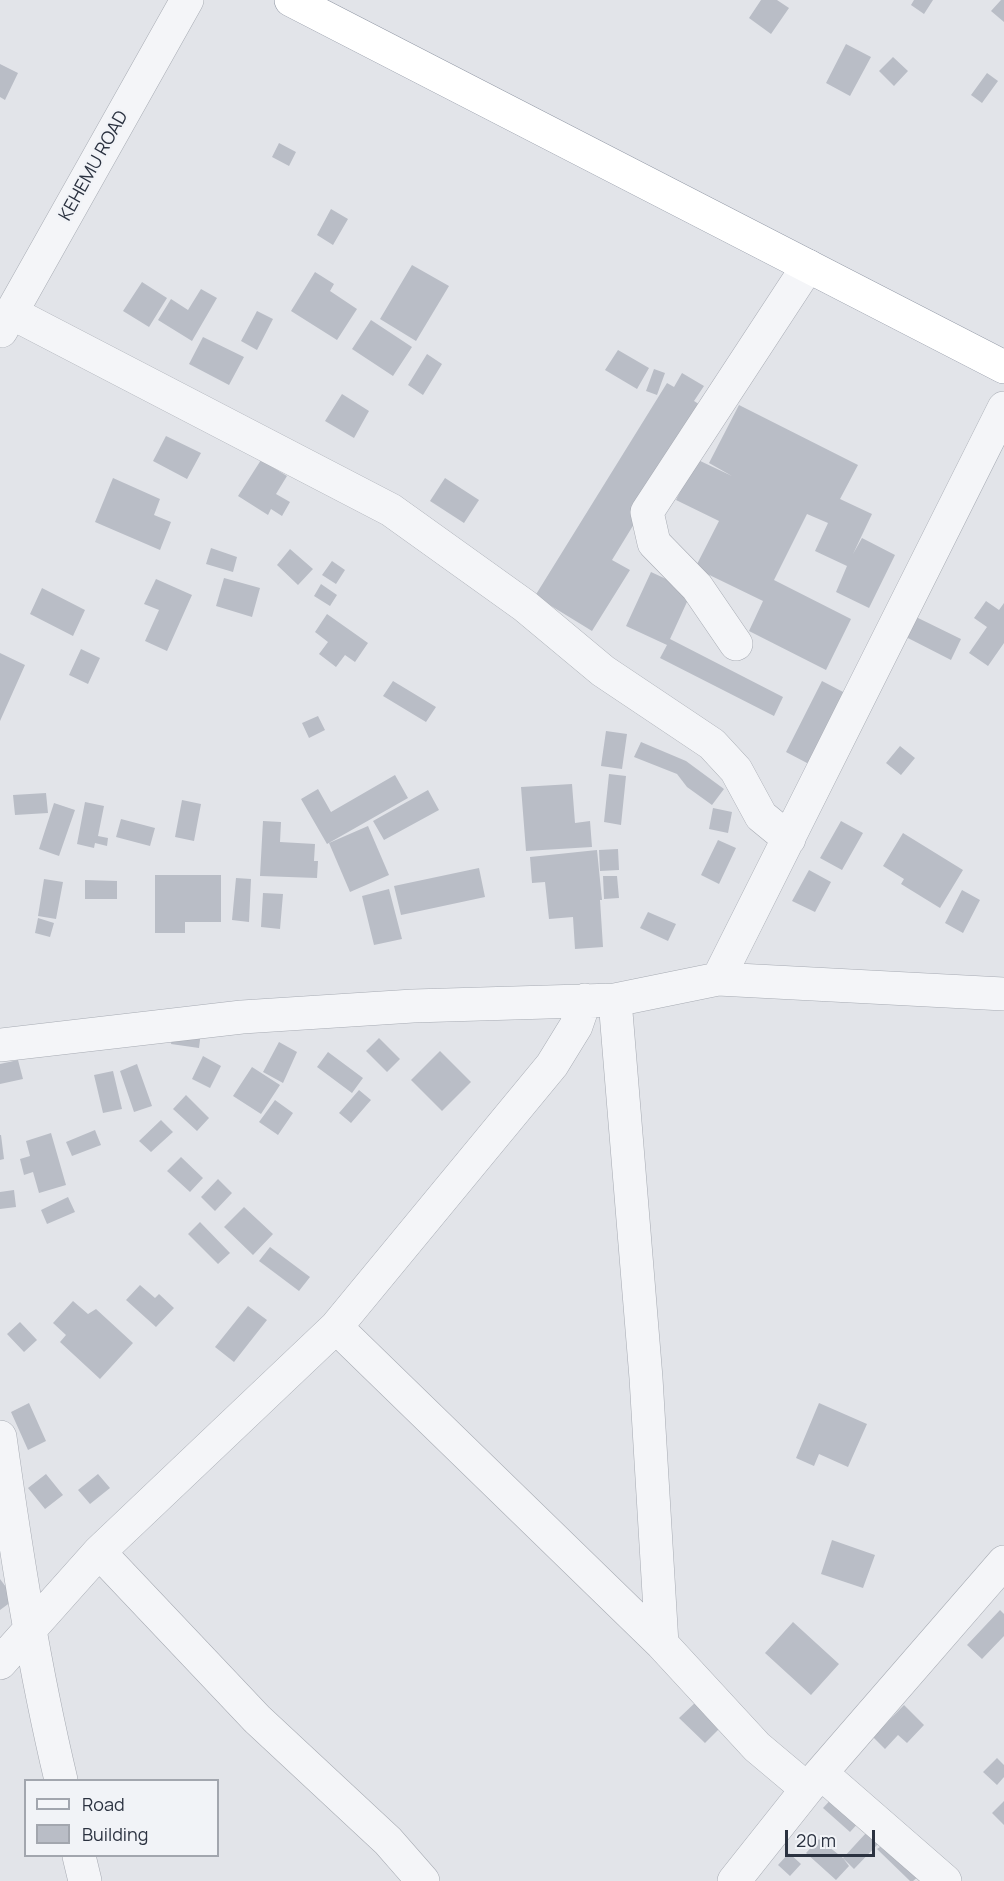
<!DOCTYPE html>
<html>
<head>
<meta charset="utf-8">
<style>
	body { margin:0 }
	#map { position:relative; width:1004px; height:1881px; overflow:hidden; background:#e2e4e9; font-family:Manrope,sans-serif }
	canvas { display:block }
	.legend { position:absolute; left:24px; top:1779px; width:195px; height:78px; box-sizing:border-box; background:#f1f3f7; border:2px solid #a2a6ae; margin:0; padding:8px 10px; list-style:none; font-size:18px; color:#2b3240 }
	.legend li { display:flex; align-items:center; gap:12px; height:30px }
	.legend b { width:30px; border:2px solid #a2a6ae }
	.scale { position:absolute; left:785px; top:1830px; width:90px; height:27px; box-sizing:border-box; border:3px solid #2b3240; border-top:0; padding-left:8px; font-size:18px; line-height:21px; white-space:nowrap; color:#2b3240; -webkit-text-stroke:4px #f1f3f7; paint-order:stroke }
</style>
</head>
<body>
<div id="map">
<canvas width="1004" height="1881"></canvas>
<ul class="legend">
<li><b style="height:8px;background:#f4f5f8"></b>Road</li>
<li><b style="height:16px;background:#b9bdc6"></b>Building</li>
</ul>
<div class="scale">20 m</div>
</div>
<script>
const ctx = document.querySelector('canvas').getContext('2d');
ctx.lineJoin = 'round';
function fillPath(path, color) { ctx.fillStyle = color; ctx.fill(path, 'evenodd'); }
function strokePath(path, color, width, dash) { ctx.strokeStyle = color; ctx.lineWidth = width; ctx.lineCap = dash ? 'butt' : 'round'; ctx.setLineDash(dash || []); ctx.stroke(path); }
function label(font, color, halo, rows, align = 'center') {
  ctx.font = font + ' Manrope,sans-serif'; ctx.lineWidth = 4.5; ctx.setLineDash([]); ctx.textBaseline = 'middle'; ctx.strokeStyle = halo; ctx.fillStyle = color; for (const [text, x, y, turn = 0] of rows) {
    ctx.save(); ctx.translate(x, y); ctx.rotate((+turn || 0) * Math.PI / 180); ctx.textAlign = isNaN(turn) ? turn : align; if (halo) ctx.strokeText(text, 0, 0); ctx.fillText(text, 0, 0); ctx.restore();
  }
}
const building = new Path2D(`
	M761,0H777L789,8L771,34L749,18Z
	M914,0H933L924,14L911,5Z
	M1001,0H1004V22L991,11Z
	M846,44L871,57L850,96L826,83Z
	M893,57L908,71L894,86L879,71Z
	M0,64L18,73L5,100L0,97Z
	M987,73L998,81L982,103L971,95Z
	M279,143L296,152L289,166L272,157Z
	M331,209L348,219L333,245L317,235Z
	M412,265L449,286L416,341L380,319Z
	M315,272L334,284L330,291L357,309L337,340L291,311Z
	M142,282L167,298L149,327L123,311Z
	M201,289L217,298L192,341L158,320L171,299L188,310Z
	M257,311L273,319L257,350L241,341Z
	M371,320L412,347L393,376L352,349Z
	M203,337L244,357L229,385L189,364Z
	M618,350L649,368L637,389L605,370Z
	M427,354L442,364L423,395L408,385Z
	M654,369L665,373L657,395L646,391Z
	M682,373L704,386L694,401L705,408L612,560L630,570L592,631L535,596L667,383L674,387Z
	M342,394L369,411L354,438L325,421Z
	M739,405L858,465L840,499L872,514L853,554L862,538L895,555L869,608L836,592L847,566L815,551L828,523L807,514L774,580L851,619L826,670L749,631L763,601L695,568L719,521L676,500L696,459L732,476L709,463Z
	M166,436L201,453L187,479L153,461Z
	M261,460L287,476L276,494L290,502L282,516L271,509L268,515L238,496Z
	M113,478L160,499L154,515L171,522L160,550L95,522Z
	M445,478L479,500L464,523L430,501Z
	M211,548L237,557L233,572L206,564Z
	M290,549L313,569L298,585L277,565Z
	M332,561L345,570L336,584L322,575Z
	M651,572L692,591L670,639L783,697L774,716L660,658L667,645L626,626Z
	M224,578L260,588L252,617L216,606Z
	M156,579L192,595L167,651L145,641L159,610L144,604Z
	M321,584L337,595L330,606L314,596Z
	M42,588L85,610L73,636L30,614Z
	M986,601L999,610L1004,603V643L988,666L969,653L987,627L974,618Z
	M327,614L368,643L355,662L345,655L336,667L319,654L328,642L315,632Z
	M914,616L961,639L951,660L904,636Z
	M81,649L100,658L88,684L69,675Z
	M0,653L25,665L0,721Z
	M393,681L436,707L426,722L383,696Z
	M822,681L849,695L819,756L807,763L786,752Z
	M318,716L325,730L309,738L302,723Z
	M606,731L627,734L622,769L601,766Z
	M641,742L686,761L724,789L712,805L687,787L677,774L634,757Z
	M900,746L915,758L901,775L886,763Z
	M609,774L626,776L621,825L604,822Z
	M395,775L408,798L327,844L301,799L318,789L331,812Z
	M572,784L575,823L590,821L592,847L526,851L521,787Z
	M428,790L439,810L384,840L373,821Z
	M46,793L48,813L15,815L13,795Z
	M182,800L201,804L194,841L175,837Z
	M85,802L104,806L98,836L108,838L107,846L95,843L94,848L77,844Z
	M54,803L75,810L59,856L39,849Z
	M713,808L732,812L728,833L709,829Z
	M121,819L155,828L150,846L116,837Z
	M263,821L281,822L280,842L315,844L314,861H318L317,878L260,876Z
	M841,821L863,833L842,870L820,858Z
	M368,826L389,875L350,892L329,843Z
	M903,833L963,870L940,908L901,884L904,879L883,866Z
	M718,840L736,848L719,884L701,875Z
	M618,849L619,870L600,871L599,850Z
	M597,850L602,900H600L603,947L575,949L573,917L549,919L545,882L532,883L530,857Z
	M479,868L485,897L401,915L394,886Z
	M809,870L831,882L815,912L792,901Z
	M155,875H221V922H185V933H155Z
	M603,876H617L619,898L604,899Z
	M236,878L251,879L249,922L232,920Z
	M44,879L63,882L56,919L38,916Z
	M85,880L117,881V899H85Z
	M389,889L402,939L374,945L362,896Z
	M962,890L980,900L963,933L945,923Z
	M263,893L283,894L280,929L261,927Z
	M648,912L676,924L668,941L640,928Z
	M38,918L54,923L50,937L35,933Z
	M174,1027L201,1032L199,1048L171,1044Z
	M379,1038L400,1059L387,1072L366,1051Z
	M279,1042L297,1052L283,1083L263,1072Z
	M440,1051L471,1082L442,1111L411,1080Z
	M328,1052L363,1078L352,1093L317,1067Z
	M203,1056L221,1066L210,1088L192,1079Z
	M18,1060L23,1079L0,1084V1064Z
	M137,1064L152,1106L134,1112L120,1071Z
	M252,1067L280,1085L261,1114L233,1096Z
	M113,1071L122,1109L103,1113L94,1075Z
	M359,1090L371,1100L351,1123L339,1113Z
	M186,1095L209,1118L197,1131L173,1109Z
	M275,1100L293,1113L278,1135L259,1122Z
	M161,1120L173,1132L151,1152L139,1141Z
	M95,1130L101,1145L72,1156L66,1142Z
	M51,1133L66,1185L39,1193L33,1172L24,1175L20,1159L30,1156L26,1141Z
	M0,1135H1L4,1159L0,1160Z
	M181,1157L203,1178L190,1192L167,1171Z
	M218,1179L232,1193L215,1211L201,1197Z
	M14,1190L16,1207L0,1209V1192Z
	M68,1197L75,1212L47,1224L41,1210Z
	M244,1207L273,1234L253,1255L224,1227Z
	M200,1222L230,1253L218,1264L188,1234Z
	M270,1247L310,1277L299,1291L259,1261Z
	M140,1285L155,1298L159,1294L174,1308L156,1327L126,1300Z
	M73,1301L88,1314L96,1309L133,1343L100,1379L60,1342L66,1335L53,1323Z
	M248,1306L267,1320L234,1362L215,1347Z
	M20,1322L37,1340L24,1352L7,1334Z
	M29,1403L46,1441L28,1450L11,1412Z
	M819,1403L867,1424L848,1467L819,1454L814,1466L796,1458Z
	M46,1474L63,1495L45,1509L28,1488Z
	M98,1474L110,1488L90,1504L78,1490Z
	M832,1540L875,1555L863,1588L821,1574Z
	M0,1579L15,1599L0,1610Z
	M1000,1610L1004,1614V1636L982,1659L967,1645Z
	M793,1622L839,1664L811,1695L765,1653Z
	M698,1700L723,1725L705,1743L679,1718Z
	M904,1705L924,1725L907,1743L898,1735L885,1749L873,1737Z
	M997,1758L1004,1765V1777L997,1785L983,1772Z
	M835,1795L861,1820L850,1832L823,1808Z
	M1004,1801V1825L992,1813Z
	M866,1833L878,1844L854,1869L843,1858Z
	M819,1839L843,1858L849,1866L836,1880L806,1853Z
	M889,1841L924,1872L913,1881H910L877,1849Z
	M789,1853L801,1864L790,1876L778,1865Z`);
const minor = new Path2D(`
	M12,313L391,510L525,606L603,671L712,744L736,770L761,816L789,839
	M1,331L187,0
	M736,644L697,587L654,543L647,512L808,266
	M718,979L1004,408
	M615,1000L646,1378L662,1644
	M0,1045L242,1017L413,1006L615,1000L718,979L1004,994
	M336,1327L662,1644L757,1747L807,1789
	M0,1437C16,1552 34,1667 61,1780
	M99,1552L257,1719L388,1841L423,1881
	M0,1663L99,1552L336,1327L552,1065L576,1026L585,1000
	M821,1773L945,1881
	M79,1856L85,1881
	M734,1881L807,1789L1004,1562`);
const highway = new Path2D(`
	M291,0L1004,367`);
const streetNames = [
	["KEHEMU ROAD",94,166,-61]
];
fillPath(building, '#b9bdc6');
strokePath(minor, '#a7abb3', 34);
strokePath(highway, '#8a919f', 34);
strokePath(minor, '#f4f5f8', 33);
strokePath(highway, '#fff', 33);
label('18px', '#2b3240', '#f1f3f7', streetNames);
</script>
</body>
</html>
